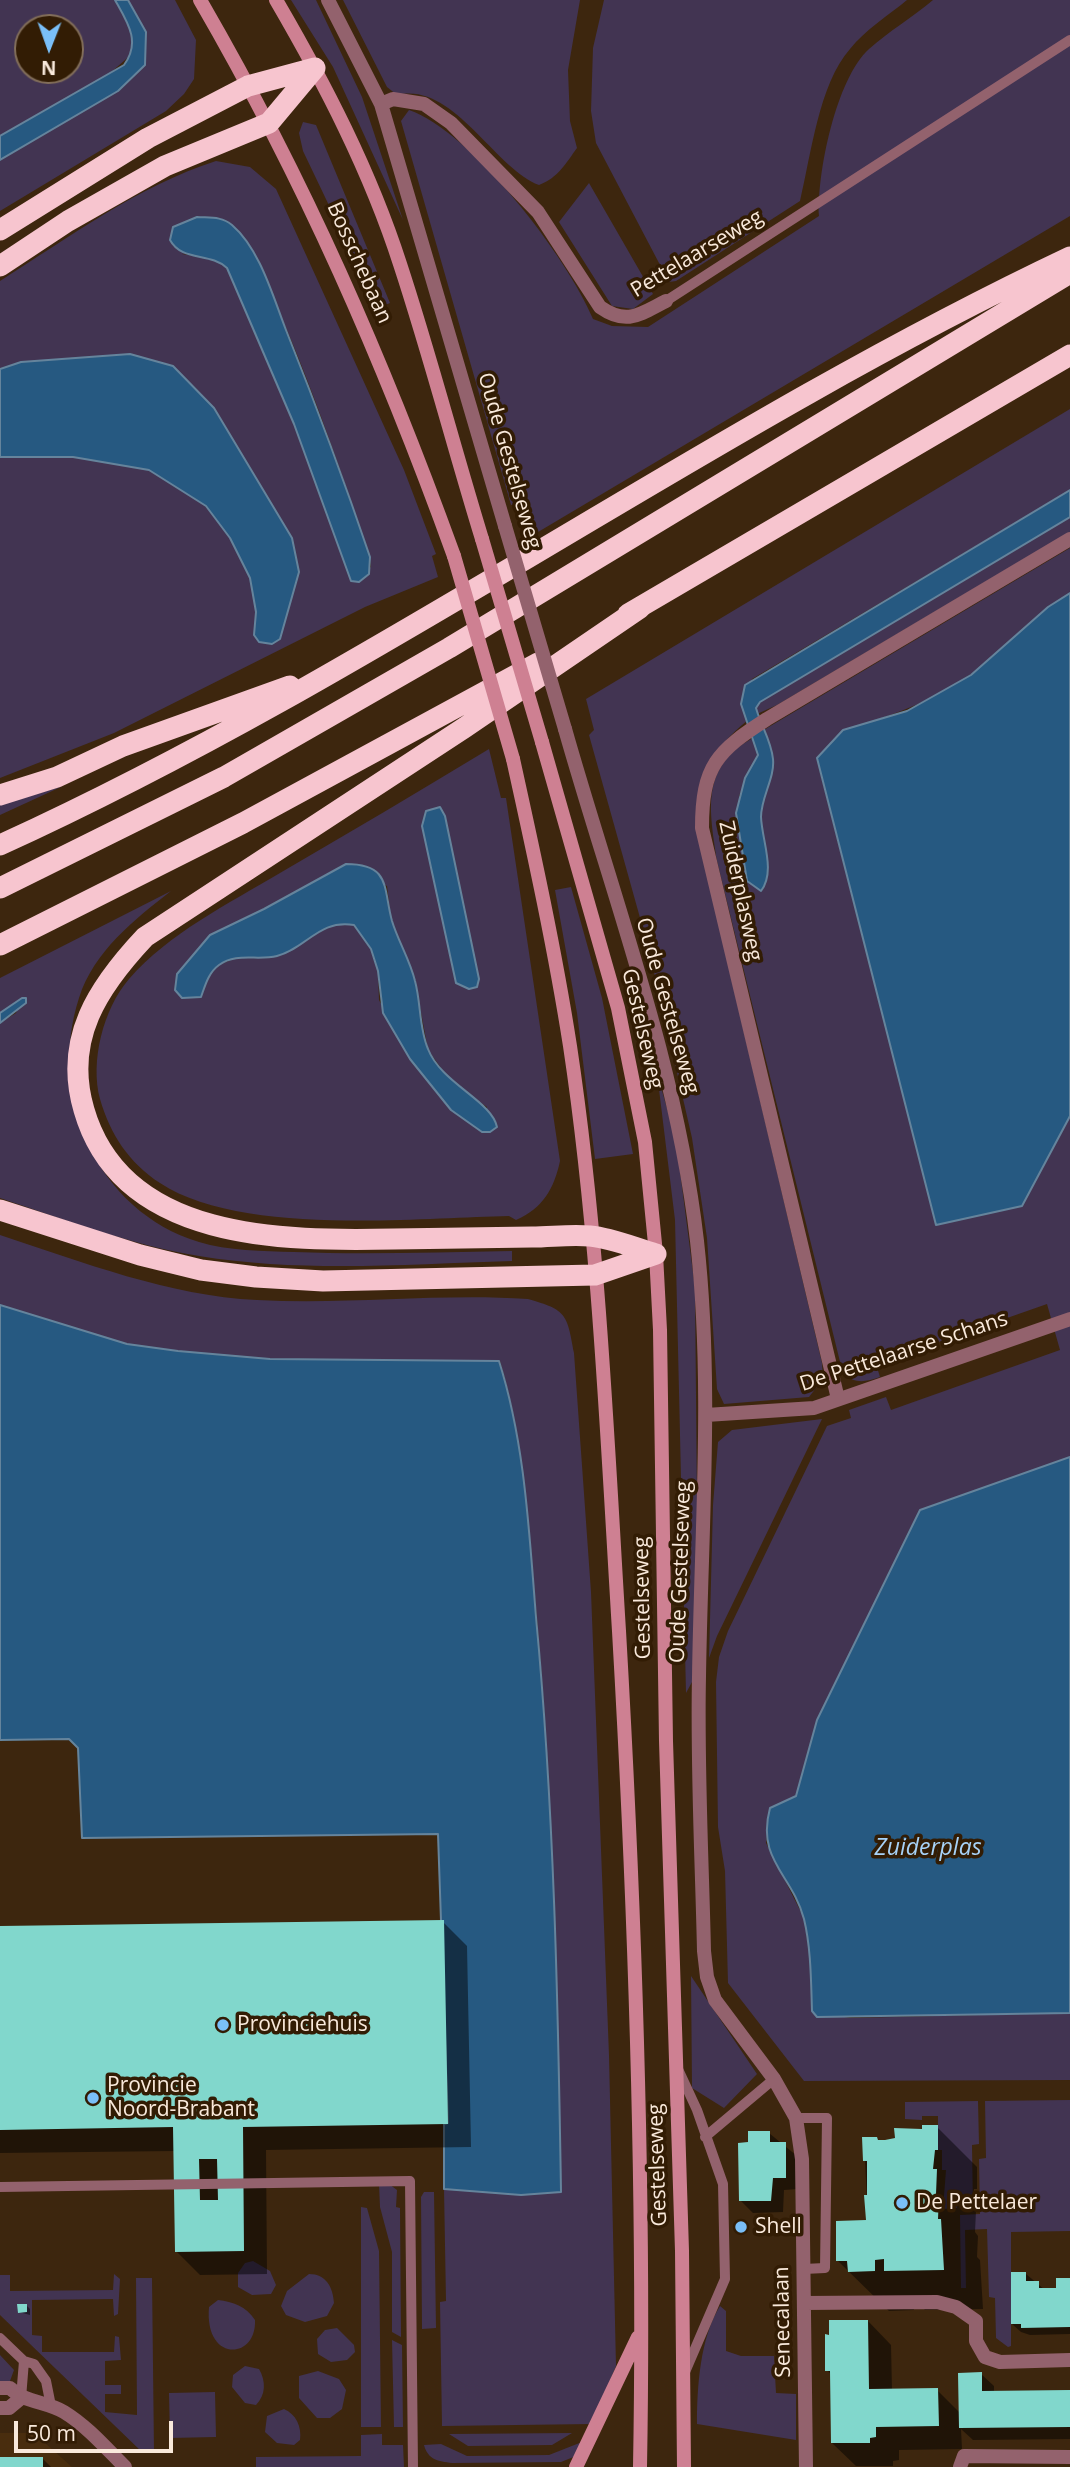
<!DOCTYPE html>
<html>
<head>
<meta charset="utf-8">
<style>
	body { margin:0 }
	#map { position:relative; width:1070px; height:2467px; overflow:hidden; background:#3d260e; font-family:"Open Sans",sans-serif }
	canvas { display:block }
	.north { position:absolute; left:14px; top:14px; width:70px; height:70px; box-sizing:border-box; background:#321c04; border:2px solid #826e5a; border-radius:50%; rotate:181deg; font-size:19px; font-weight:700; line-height:28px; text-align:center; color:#f9e9db }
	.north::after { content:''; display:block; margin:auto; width:24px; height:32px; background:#7abff8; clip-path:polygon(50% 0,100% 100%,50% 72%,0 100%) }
	.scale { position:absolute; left:14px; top:2421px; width:159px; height:32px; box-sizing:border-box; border:4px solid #f9e9db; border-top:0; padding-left:9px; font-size:21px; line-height:24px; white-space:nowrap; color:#f9e9db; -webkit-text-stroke:5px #321c04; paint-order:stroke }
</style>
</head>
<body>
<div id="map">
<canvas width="1070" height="2467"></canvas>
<div class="north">N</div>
<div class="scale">50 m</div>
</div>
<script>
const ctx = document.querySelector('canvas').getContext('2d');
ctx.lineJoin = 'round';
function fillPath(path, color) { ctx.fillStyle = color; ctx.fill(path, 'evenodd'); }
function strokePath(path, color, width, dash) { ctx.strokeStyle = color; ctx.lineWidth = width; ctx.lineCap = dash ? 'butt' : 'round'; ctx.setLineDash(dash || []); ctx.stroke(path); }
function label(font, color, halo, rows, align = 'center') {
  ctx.font = font + ' "Open Sans",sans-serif'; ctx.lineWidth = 7; ctx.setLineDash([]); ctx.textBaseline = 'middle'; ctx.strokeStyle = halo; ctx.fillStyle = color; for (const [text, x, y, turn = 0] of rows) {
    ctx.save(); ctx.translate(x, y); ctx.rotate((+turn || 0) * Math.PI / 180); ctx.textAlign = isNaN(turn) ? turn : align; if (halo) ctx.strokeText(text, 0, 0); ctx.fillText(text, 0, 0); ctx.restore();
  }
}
const built = new Path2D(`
	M0,2433H34L72,2467H0Z`);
const green = new Path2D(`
	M0,0H115L135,39L133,53L109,74L0,136ZM28,28H70V70H28Z
	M128,0H175L196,40L194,79L184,94L166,111L0,211V160L118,91L146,32Z
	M291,0H316L362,97L403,220L333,67Z
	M343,0H580L568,70L570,121L577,148C566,163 558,178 539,185C495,169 453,81 397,95L387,87Z
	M604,0H907C889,15 865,30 850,49C819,84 811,155 800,201L676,281L669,282L596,143L591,111L593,48Z
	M933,0H1070V216L533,535L523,503L511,505L401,121L409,110C472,132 568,258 593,319L612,326L648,327L819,216C817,173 836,79 869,49C889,31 913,17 933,0Z
	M303,122L316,125L390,303L378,308L303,151L299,133Z
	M216,161L250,167L276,189L404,470L436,554L432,556L438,577L365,607L114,733L0,778V457H73L150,470L206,506L230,538L250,578L256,612L254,635L292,538L214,408L173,366L21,362L0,369V281C68,238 138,186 216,161ZM247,242C297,343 334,450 370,557L371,567L351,581L294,424L227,267L219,260L182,254Z
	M589,183L653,294L633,309L612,306L559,222Z
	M1070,409V490L752,679L746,714L748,720C710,751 696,779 696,828L822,1363L823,1379L809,1397L724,1404L717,1389L707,1238L692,1138L649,950L589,735L594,730L586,699Z
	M1070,517V532L777,705L757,714L756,708L765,697Z
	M1070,548V593C1034,617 1006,651 970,675C931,702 889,717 843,730L819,768L936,1224L1022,1206L1070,1116V1457L920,1511L817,1720L796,1796L770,1808L766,1843L804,1918L810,1957L812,2011L850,2018L1070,2013V2080L804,2081L728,1983L725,1871L718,1827L716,1682L719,1657L728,1631L827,1426L851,1418L849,1410L886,1397L891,1410L1060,1350L1047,1304L876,1364L880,1377C865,1382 856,1384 843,1374L717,861C710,812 699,767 753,738L758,754L739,796L761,822V803L774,764L762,731Z
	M489,749L501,798H506L560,1161C554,1189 543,1208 516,1220L509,1216C414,1218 240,1236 160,1183C129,1163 110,1134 100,1099C90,1062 103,1009 129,979C169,933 228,904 280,873C350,832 420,791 489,749ZM345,864L387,886L391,919L415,980L428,1050L452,1083L487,1107L482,1132L451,1110L410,1059L379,1000L378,971L371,949L354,925L337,922L278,956L238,957L219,965L208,977L210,935L264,909Z
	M63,786L0,815V805Z
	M571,887L602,998L633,1154L595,1159L577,1013L555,890Z
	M171,891C134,920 94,951 79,998C47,1096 97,1211 199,1242C228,1251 263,1251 294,1252C366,1255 439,1252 512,1251V1261C408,1264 303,1273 199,1256C131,1245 65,1220 0,1198V1023L16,1013L22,998L0,1013V978Z
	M657,1073L676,1140L695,1288L698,1610L692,1682L686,1693L675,1220Z
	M0,1235C83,1262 169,1296 257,1300C348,1305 438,1293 528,1299C567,1310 567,1314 574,1353L591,1592L609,2055L616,2366L592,2424L442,2426L440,2302L446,2301L444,2189L521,2195L561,2191C558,2000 554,1809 537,1618C529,1533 525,1444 500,1361L270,1359L178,1351L127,1344L0,1305Z
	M822,1419L717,1636L709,1658L713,1505L718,1442L732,1430Z
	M691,1976L757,2074L724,2108L692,2088Z
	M1070,2100V2231L1011,2232V2346L1008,2347L996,2338L995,2298L989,2297L987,2229L965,2230L966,2288H961L960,2215L980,2214L979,2159L986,2158L985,2101Z
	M978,2101L979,2144L972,2145L973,2208H964V2195L957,2194V2208L943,2209L946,2170H942V2150H938V2116H922V2120L905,2119V2102Z
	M379,2184H389L397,2190L396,2207L400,2208L401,2337L392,2332V2252L380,2207Z
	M424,2192H434L436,2328L422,2329L421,2197Z
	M361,2207L367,2208L379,2251L381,2427H361Z
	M253,2261L270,2271L276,2285L271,2294L252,2295L238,2287V2273L245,2263Z
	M114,2274L120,2279L118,2314L114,2316L113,2299L32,2300V2335L42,2336V2352H114L115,2336L119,2337L121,2360L105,2361V2385H121V2394H105V2412L137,2415L136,2278H152L154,2452H142L0,2315V2275H10V2291L113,2290Z
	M309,2274C326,2274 333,2287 334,2303L327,2316L305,2322L286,2315L281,2306L287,2291Z
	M218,2300C233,2302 246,2306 255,2320C257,2360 204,2363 209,2307Z
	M720,2306L726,2311V2351L741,2356H774L776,2393L796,2394V2440L697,2424C697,2387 700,2338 720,2306Z
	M337,2328L354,2345L355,2352L347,2360L331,2362L318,2354L317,2339L325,2330Z
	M392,2340L402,2345L403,2427H394Z
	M0,2355L14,2370L10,2381L0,2382Z
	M245,2366L259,2369C266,2381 266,2395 256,2405L245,2403L232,2387L233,2375Z
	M318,2371L339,2379L346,2390L342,2409L330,2418H317L299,2398V2376Z
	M215,2392L216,2437L170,2438L169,2393Z
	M284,2409C296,2414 302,2427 300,2440L294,2445L277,2443L265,2432L267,2416Z
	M572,2433L552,2445L468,2446L449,2434Z
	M382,2434V2445H403L404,2467H256V2457L361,2456V2435Z
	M582,2442L576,2456L561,2462L452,2463C438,2461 428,2460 424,2445L441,2444L467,2456L549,2455Z`);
const water = new Path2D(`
	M115,0H128L146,32L145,65L118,91L0,160V136L124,65C141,42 128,23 115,0Z
	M197,217C210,218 221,216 232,225C260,249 273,297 286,330C316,405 344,480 370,557L369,574L359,582L351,581L294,424L227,268C210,252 182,262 170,240L173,227Z
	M130,354L173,366L214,408L292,538L299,572L280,639L272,644L259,642L254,635L256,612L250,578L230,538L206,506L149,470L73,457H0V369L21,362Z
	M1070,490V517L760,702L756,708C761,726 771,740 773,759C775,778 761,797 761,817C762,841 776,871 761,891L747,881L736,813L745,778L758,755L741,704L745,685Z
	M1070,593V1116L1022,1206L936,1225L817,758L843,730L907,711L971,675L1048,607Z
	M440,807L445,816L479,979L477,987L469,989L456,983L422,826L426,811Z
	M346,864C391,864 383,888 392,921C398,941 410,960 415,981C421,1003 419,1028 428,1049C441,1083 492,1101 497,1127L490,1132H482L451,1110L410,1059L383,1013L378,971L371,949L354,925C319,919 307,948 277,956C257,961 237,952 219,965C208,973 205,986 201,997L182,998L175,990L177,974L210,935L264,909Z
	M22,998H26V1003L0,1023V1013Z
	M0,1305L127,1344L178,1351L270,1359L499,1361C525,1443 529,1531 536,1617C554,1808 558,2000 561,2192L521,2195L444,2189V2124L448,2123L438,1834L82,1838L78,1748L69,1739L0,1740Z
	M1070,1457V2013L817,2017L812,2011C811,1981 811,1948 804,1919C792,1874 756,1860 770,1808L796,1796L817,1720L920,1510Z`);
const shadow = new Path2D(`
	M443,1922L467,1946L471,2147L266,2150L267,2274L200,2275L176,2251L175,2151L0,2153V1928Z
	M937,2127L977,2167V2189H974L972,2207L976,2211L975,2232L978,2236L977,2257L980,2260L983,2309L925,2310L913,2298L914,2310L889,2311L838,2261L868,2222L864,2139L877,2138L880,2142Z
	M769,2133L797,2156L798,2189L784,2190L783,2212L753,2213L741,2201L750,2144Z
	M1026,2274L1045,2290H1058L1070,2281V2334L1030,2335L1021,2332L1012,2324Z
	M26,2305L30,2309V2315L19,2312Z
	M868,2321L891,2345L892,2390H937L960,2413L981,2374L994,2386V2392L1070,2391V2439L973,2440L961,2429L962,2449L899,2450V2460L893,2461V2466H856L832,2443V2375L827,2370Z
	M0,2459H43L51,2467H0Z`);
const building = new Path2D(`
	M444,1920L448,2124L243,2127L244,2251L175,2252L173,2127L0,2130V1926ZM199,2159H217L218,2200H200Z
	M922,2125H938V2150H935L933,2169H937L936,2194H939L938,2219H941L944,2270L884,2271V2259L875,2260V2271L848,2272L847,2261H836V2221L866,2220L864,2195H867V2161H863L862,2137H877L878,2140H885L895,2138L894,2128L922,2129Z
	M748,2131H770V2142H786V2178H773L771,2201H739L738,2143L748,2142Z
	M1011,2272H1026V2281H1039V2288H1056V2278H1070V2327L1021,2328V2324H1011Z
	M17,2304H27V2312L18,2313Z
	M829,2320H868L869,2389L938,2388L939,2426L876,2427V2437L870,2438V2443H831L830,2371H825V2334L829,2335Z
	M982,2372V2391L1070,2390V2427L959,2428L958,2373Z
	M0,2457H43V2467H0Z`);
const lane = new Path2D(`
	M666,301L1070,40
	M678,2069L697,2110L723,2184L725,2279L685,2372
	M796,2118H827L825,2268L804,2269
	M705,2137L774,2079
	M0,2187L410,2181L413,2467
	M0,2338L24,2361L34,2364L46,2381L51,2406
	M21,2398L24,2361`);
const street = new Path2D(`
	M328,0L381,104L505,526
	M381,104L393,99L424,104L451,123L538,212L600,307C627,326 640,314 666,301
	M565,729C613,898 677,1066 697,1241C713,1386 701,1531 699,1677C697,1768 702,1860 704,1951L707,1977L715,2000L774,2079L796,2118L802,2159L806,2467
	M838,1399L702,828C702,766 717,751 767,719L1070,539
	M706,1415L814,1408L1070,1319
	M804,2303L937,2302L956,2307L976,2321V2341L985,2357L1000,2362L1070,2360
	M0,2388H10C25,2403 45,2401 64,2412C87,2426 106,2448 125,2467
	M0,2408H9L21,2398
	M960,2467L964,2456L1070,2457`);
const secondary = new Path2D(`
	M200,0C305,181 383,360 454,556
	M276,0C325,84 370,171 400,264C430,355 454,448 482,539
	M542,742L618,1008L645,1142L656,1254L660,1330L666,1741L682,2251L684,2467
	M513,759C534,854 555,950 570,1046C599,1239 607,1436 619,1631C635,1909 645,2188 640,2467
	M576,2467L638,2337`);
const highway = new Path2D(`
	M0,230L148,138L248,86L315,68
	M0,266L68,221L165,166L269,123L315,68
	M640,608L464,728L145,937C98,987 63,1039 84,1110C122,1242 284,1241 394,1239C440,1238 486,1238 532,1237C551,1237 571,1234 590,1236C612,1238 635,1248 656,1254
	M628,614L1070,355
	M0,795L57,777L123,746L290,686
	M0,845C371,676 702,431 1070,257
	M0,888L224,777L449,648L1070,273
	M0,945L243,823L538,663
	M0,1210L140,1255L201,1270L256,1277L323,1281L595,1275L656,1254`);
const streetBridge = new Path2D(`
	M505,526L565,729`);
const secondaryBridge = new Path2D(`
	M482,539L542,742
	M454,556L513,759`);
const markers = [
	[223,2025,7,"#7abff8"],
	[93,2098,7,"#7abff8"],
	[902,2203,7,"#7abff8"],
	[741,2227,7,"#7abff8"]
];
const streetNames = [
	["Pettelaarseweg",697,254,-31],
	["Bosschebaan",359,263,66],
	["Oude Gestelseweg",509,461,74],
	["Zuiderplasweg",740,891,78],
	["Oude Gestelseweg",667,1006,74],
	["Gestelseweg",642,1029,77],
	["De Pettelaarse Schans",904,1352,-18],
	["Oude Gestelseweg",681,1572,-88],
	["Gestelseweg",643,1598,-91],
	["Gestelseweg",658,2165,-92],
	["Senecalaan",783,2322,-91]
];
const poiNames = [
	["Provinciehuis",237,2025],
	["Provincie",107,2086],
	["Noord-Brabant",107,2110],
	["De Pettelaer",916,2203],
	["Shell",755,2227]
];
const waterNames = [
	["Zuiderplas",928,1848]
];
fillPath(built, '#492d0e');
fillPath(green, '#423452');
fillPath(water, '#265981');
strokePath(water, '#65849c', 2);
fillPath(shadow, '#0007');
fillPath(building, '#81d7cc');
strokePath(lane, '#93626d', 10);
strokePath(street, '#93626d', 14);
strokePath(secondary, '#ce8092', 14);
strokePath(highway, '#f7c5cf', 21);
strokePath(streetBridge, '#93626d', 14);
strokePath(secondaryBridge, '#ce8092', 14);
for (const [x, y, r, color] of markers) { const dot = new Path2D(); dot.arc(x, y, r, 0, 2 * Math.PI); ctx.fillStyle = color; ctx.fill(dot); strokePath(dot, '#321c04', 2.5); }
label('21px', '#f9e9db', '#321c04', streetNames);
label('21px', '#f9e9db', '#321c04', poiNames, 'left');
label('italic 23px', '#a7d2f7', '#321c04', waterNames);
</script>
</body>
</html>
